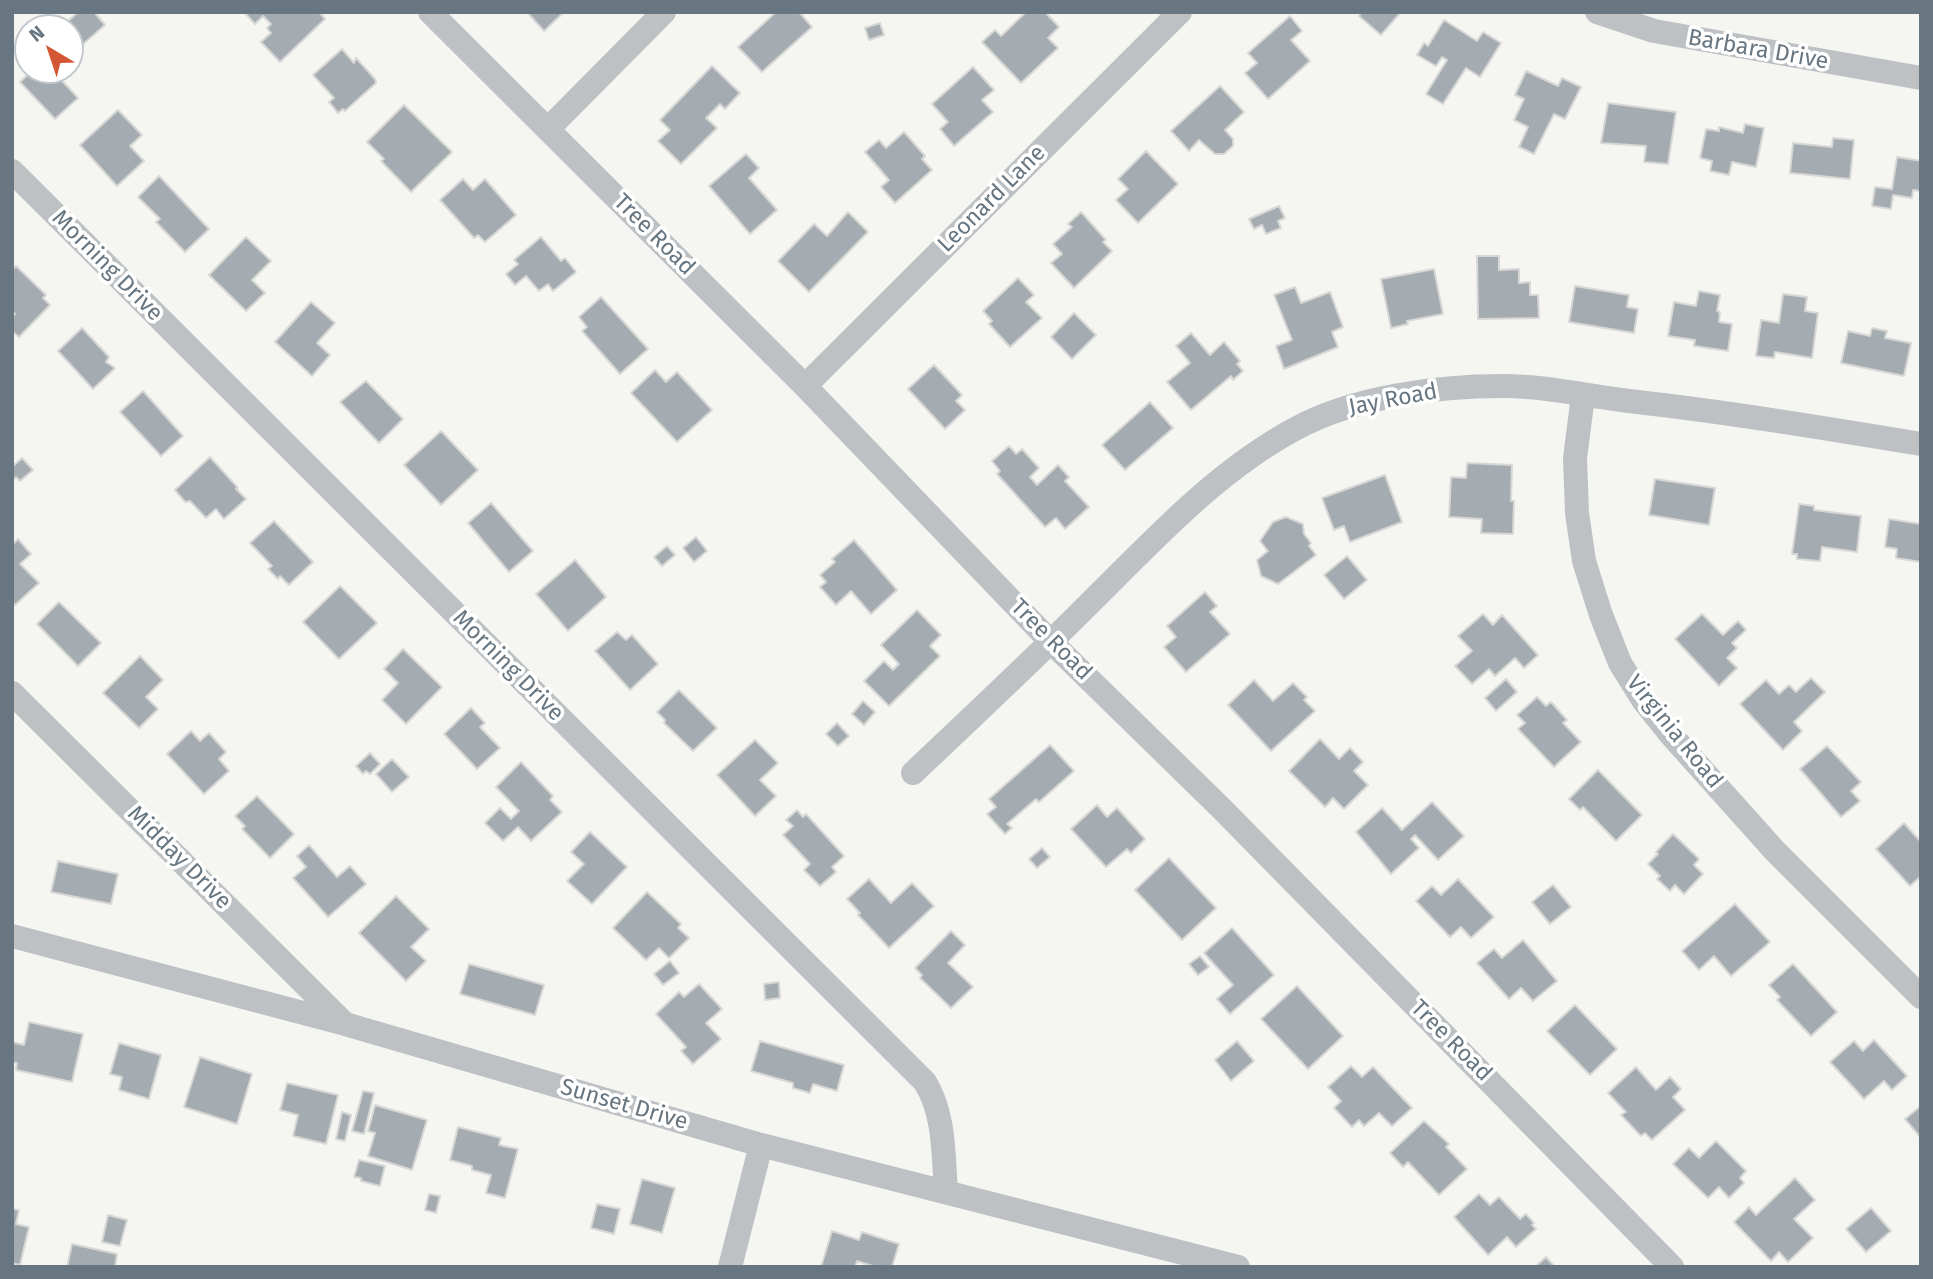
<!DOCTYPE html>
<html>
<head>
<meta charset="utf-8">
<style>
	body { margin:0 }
	#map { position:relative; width:1933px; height:1279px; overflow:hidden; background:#f5f5f2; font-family:"Fira Sans",sans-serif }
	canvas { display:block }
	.frame { position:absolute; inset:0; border:14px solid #677681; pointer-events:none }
	.north { position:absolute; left:14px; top:14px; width:70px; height:70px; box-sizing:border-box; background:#fff; border:2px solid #c2c8cd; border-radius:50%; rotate:321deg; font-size:19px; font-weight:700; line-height:28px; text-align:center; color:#677681 }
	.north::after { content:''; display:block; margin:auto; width:24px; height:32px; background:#d35635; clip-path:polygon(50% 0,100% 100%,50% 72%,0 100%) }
</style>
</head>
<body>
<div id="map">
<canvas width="1933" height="1279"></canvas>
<div class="frame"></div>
<div class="north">N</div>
</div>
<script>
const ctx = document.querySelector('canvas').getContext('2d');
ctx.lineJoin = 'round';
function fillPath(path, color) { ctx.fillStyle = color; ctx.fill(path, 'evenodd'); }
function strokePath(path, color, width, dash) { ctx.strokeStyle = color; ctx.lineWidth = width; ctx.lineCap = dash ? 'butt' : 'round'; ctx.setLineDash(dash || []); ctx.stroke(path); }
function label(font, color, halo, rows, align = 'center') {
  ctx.font = font + ' "Fira Sans",sans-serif'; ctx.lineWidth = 7; ctx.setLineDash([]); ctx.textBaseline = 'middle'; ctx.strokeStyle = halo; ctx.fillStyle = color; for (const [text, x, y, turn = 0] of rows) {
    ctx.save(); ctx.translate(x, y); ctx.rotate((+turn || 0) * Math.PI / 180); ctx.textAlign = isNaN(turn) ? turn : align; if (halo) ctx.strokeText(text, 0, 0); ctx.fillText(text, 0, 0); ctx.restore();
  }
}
const building = new Path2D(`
	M78,12H94L105,25L82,45L70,32V28L64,25Z
	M244,12H319L325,19L280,62L261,42L271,33L267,28L271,24L263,16L255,24Z
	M527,12H564L544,31Z
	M776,12H799L812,27L762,72L738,47Z
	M1026,12H1045L1059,27L1048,38L1058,48L1021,83L982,42L995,30L1001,36Z
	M1362,12H1401L1381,35L1359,16Z
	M1290,16L1302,31L1291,40L1310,61L1268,99L1245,73L1257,63L1248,53Z
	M1444,20L1477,41L1483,32L1501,43L1480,77L1466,68L1443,104L1426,94L1447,60L1442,57L1436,66L1417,55L1424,43L1428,46Z
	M880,23L884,35L869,40L865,28Z
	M342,49L354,63L356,58L375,79L376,83L345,111L343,109L338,113L329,102L334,98L313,75Z
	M712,66L740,93L725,109L720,104L706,118L717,128L681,164L658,141L670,130L660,120Z
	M973,67L994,90L982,100L993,112L954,146L940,129L948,122L932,104Z
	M33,70H52L78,98L55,119L20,82Z
	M1526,71L1558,86L1562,78L1581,87L1565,119L1554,114L1534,154L1519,147L1528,127L1514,120L1524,99L1515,95Z
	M1220,86L1244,112L1225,130L1233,139V146L1224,154H1215L1199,140L1189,151L1171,131Z
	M1608,103L1676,112L1668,164L1644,162L1646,146L1601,143Z
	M404,105L452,152L411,192L381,161L384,159L367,142Z
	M118,110L142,135L130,146L144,161L117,186L80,145Z
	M1745,124L1764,128L1756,167L1732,162L1729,175L1710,171L1712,161L1700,158L1706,129L1719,131V127L1743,133Z
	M904,132L925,156L922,159L932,170L895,203L881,187L889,180L865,152L879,140L886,148Z
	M1833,138L1854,140L1850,179L1790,173L1793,143L1832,147Z
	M1146,151L1178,184L1138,223L1116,200L1128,189L1118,179Z
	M746,154L759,168L749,178L777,210L750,234L709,186Z
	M1897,157L1921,161V191L1913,190L1912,198L1893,195L1891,209L1872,206L1875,187L1892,189Z
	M159,176L209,229L185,252L156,222L160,219L138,197Z
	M463,179L473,190L485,179L516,215L485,242L478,235L474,238L440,200Z
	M1279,206L1285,218L1278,221L1281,228L1266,234L1262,225L1254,229L1249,219Z
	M848,212L868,232L809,292L778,261L814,224L827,236Z
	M1081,212L1106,240L1103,242L1112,251L1074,288L1051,263L1062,254L1053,244L1072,227L1068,224Z
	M246,237L271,261L252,280L265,293L246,311L209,275Z
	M541,237L561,261L565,258L576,272L553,291L548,284L539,291L526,276L515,285L506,274L518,264L514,260Z
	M1477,256H1499V270L1519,269V283L1530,282V295H1538L1539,318L1478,319Z
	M16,266L46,295L43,298L50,305L19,337L12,331V317L15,314L12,311V270Z
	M1434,269L1443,314L1407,321L1408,324L1391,328L1381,279Z
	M1018,278L1034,295L1026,302L1042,318L1010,347L989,324L992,321L983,311Z
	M1575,286L1629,295L1627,307L1638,309L1634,333L1569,322Z
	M1295,287L1301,303L1330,292L1343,327L1332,332L1338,347L1284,369L1276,346L1292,340L1274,295Z
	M1699,291L1720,295L1717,311L1720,312L1719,322L1732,324L1728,351L1694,346L1695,340L1668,336L1674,302L1696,306Z
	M1783,294L1807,297L1805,311L1818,313L1812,358L1775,352L1774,358L1756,356L1761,320L1779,323Z
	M601,297L648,349L620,374L582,331L587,327L579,317Z
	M311,302L335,323L317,343L330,355L312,376L275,342Z
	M1074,313L1096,335L1072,359L1051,337Z
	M82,328L109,357L106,362L115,368L93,389L58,351Z
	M1872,328L1887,331L1885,338L1911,343L1904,376L1841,363L1848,331L1870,336Z
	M1191,333L1210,355L1224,342L1240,361L1237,364L1243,371L1233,380L1231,376L1191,410L1167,382L1190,363L1176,346Z
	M934,365L962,395L956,401L965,410L945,429L908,389Z
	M655,370L666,382L677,372L712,410L677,442L631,393Z
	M366,381L403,419L379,443L340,402Z
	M143,391L183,436L161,456L120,412Z
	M1150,402L1173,428L1125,470L1102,445Z
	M441,431L478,470L441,505L404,465Z
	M1009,446L1016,454L1022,449L1039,468L1030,477L1037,485L1058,465L1069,477L1065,481L1089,507L1065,529L1056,518L1045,527L997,474L1000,471L992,461Z
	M210,457L238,488L236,489L246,499L224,519L216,509L206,518L190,501L185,502L175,490Z
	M22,458L33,470L20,481L16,477L12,481V467Z
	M1467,463L1512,465L1511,501H1514L1513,534L1481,533L1482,519L1449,517L1451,477L1466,478Z
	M1385,475L1402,522L1350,542L1344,526L1334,530L1322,498Z
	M1655,479L1715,488L1709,525L1649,515Z
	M491,503L533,551L509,572L468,523Z
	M1799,504L1814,506V510L1861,516L1857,552L1822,547L1820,561L1797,559V554H1792Z
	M1286,517L1303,524L1304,534L1311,543L1309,546L1316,555L1278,584L1261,576L1257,560L1268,551L1260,541L1273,522Z
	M1889,519L1921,524V562L1896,558L1897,549L1885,547Z
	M274,521L313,562L289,585L280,576L278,579L268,569L272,566L250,543Z
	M696,537L707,551L694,562L683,548Z
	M18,539L31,554L20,564L39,583L15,605L12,602V545Z
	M854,540L897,590L871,614L851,591L836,605L820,587L826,582L820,575L835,562L832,559Z
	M667,546L675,555L662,566L654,557Z
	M1347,556L1367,580L1344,599L1324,575Z
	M575,560L606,597L568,631L536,594Z
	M340,586L377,623L339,659L303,622Z
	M1205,592L1217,606L1210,612L1230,634L1186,672L1164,647L1176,637L1167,626Z
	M59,602L101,643L78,666L37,624Z
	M917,610L941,635L930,646L940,656L889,706L864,681L884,661L893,670L899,664L881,645Z
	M1483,614L1493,625L1502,615L1538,655L1524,668L1515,658L1495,676L1489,669L1472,684L1455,666L1472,651L1458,636Z
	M1702,614L1723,635L1738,621L1746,630L1732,643L1737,648L1727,658L1737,668L1719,686L1675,639Z
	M617,632L626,640L632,635L658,664L630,690L595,651Z
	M403,649L442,687L406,724L382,700L398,683L384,669Z
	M140,656L163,680L146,697L158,709L139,728L103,693Z
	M1811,678L1825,692L1794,722L1802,731L1783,750L1740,704L1766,680L1779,694L1789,685L1796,692Z
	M1506,679L1517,692L1496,711L1485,698Z
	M1254,680L1273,701L1293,683L1307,697L1304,700L1315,711L1271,751L1228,705Z
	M679,690L717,728L693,751L664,723L665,720L657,712Z
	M1537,697L1546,706L1551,702L1567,720L1563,723L1581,742L1554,767L1518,729L1525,723L1517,715Z
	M863,701L875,712L864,725L852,714Z
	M471,708L485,723L480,727L500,748L477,769L444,734Z
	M837,723L849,736L838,746L826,734Z
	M191,731L200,741L209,733L226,752L219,759L229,771L204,794L167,754Z
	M1320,739L1339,759L1350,748L1363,762L1354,771L1368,785L1344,809L1333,798L1325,807L1289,771Z
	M755,740L778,763L760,780L776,796L755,816L717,775Z
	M1050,745L1074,771L1039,802L1036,799L1007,824L1012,828L1005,834L987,814L996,807L989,799Z
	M1827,746L1861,782L1851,791L1860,801L1841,817L1800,769Z
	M370,753L380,764L370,774L366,771L363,774L356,766Z
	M392,759L409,777L392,792L376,774Z
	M521,762L553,796L550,800L562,812L531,841L518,827L503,841L485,823L500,808L511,819L519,811L496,787Z
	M1598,770L1642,815L1616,841L1583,807L1580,810L1569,799Z
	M257,796L294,834L270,858L242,829L245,826L235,816Z
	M1432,802L1464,836L1438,860L1415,835L1411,839L1419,848L1391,874L1356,832L1382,808L1402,830Z
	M1097,805L1107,817L1117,808L1145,839L1131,853L1127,849L1106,867L1071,829Z
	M797,810L803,817L806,814L844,856L832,867L836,872L820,886L804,870L810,864L783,835L793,826L786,820Z
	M1904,823L1921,842V876L1910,886L1876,849Z
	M590,832L627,867L592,904L567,881L584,864L571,852Z
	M1673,834L1699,859L1694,865L1703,874L1684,894L1675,885L1670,891L1657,879L1660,876L1648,864L1658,854L1656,852Z
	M309,845L337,877L350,866L366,884L328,917L293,878L306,867L297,856Z
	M1042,848L1050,857L1037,868L1029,859Z
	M1169,858L1216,908L1182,940L1135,890Z
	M58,861L118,874L111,904L51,892Z
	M869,879L891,903L912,883L934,906L889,948L858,915L860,913L847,899Z
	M1458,879L1494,917L1471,938L1461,927L1450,937L1416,901L1432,886L1441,895Z
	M1553,885L1571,907L1550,924L1532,902Z
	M647,892L681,924L678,928L689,938L669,958L659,948L646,960L613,928Z
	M396,896L429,929L411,947L426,961L406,981L359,933Z
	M1735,904L1770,942L1731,976L1714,956L1699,970L1682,951Z
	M1232,928L1274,975L1230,1014L1217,999L1233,985L1204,953Z
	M951,931L965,945L948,963L973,987L951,1008L920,978L922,975L915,968Z
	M1523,940L1557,981L1533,1001L1521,988L1509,999L1477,963L1494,949L1502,958Z
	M1200,956L1209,967L1198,975L1189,964Z
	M670,961L679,973L663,985L654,974Z
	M469,964L544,985L535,1015L460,994Z
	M1793,964L1837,1012L1811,1036L1777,1000L1780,997L1769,985Z
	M779,982L780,998L765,1000L764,984Z
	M699,984L722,1009L706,1023L721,1039L693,1064L681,1051L686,1047L656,1014L679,992L684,997Z
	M1297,986L1343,1036L1308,1069L1261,1019Z
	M1575,1005L1617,1049L1590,1075L1547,1031Z
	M29,1022L83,1034L72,1082L16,1070L17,1063L12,1062V1042L24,1045Z
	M1874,1040L1907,1076L1892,1090L1884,1081L1864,1099L1830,1062L1854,1041L1863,1051Z
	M760,1041L844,1065L837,1091L813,1084L810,1093L793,1088V1083L751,1071Z
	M1237,1041L1254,1061L1231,1081L1215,1060Z
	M119,1043L161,1055L149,1099L119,1090L122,1077L110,1074Z
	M200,1057L252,1074L237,1124L184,1107Z
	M1351,1066L1362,1077L1373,1067L1412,1108L1392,1126L1379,1113L1364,1126L1359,1120L1352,1127L1334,1108L1341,1101L1328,1087Z
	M1636,1067L1656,1090L1670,1077L1681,1089L1673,1097L1685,1110L1652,1140L1645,1133L1641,1136L1621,1115L1626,1112L1608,1093Z
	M287,1083L338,1095L326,1144L293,1136L298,1115L280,1110Z
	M363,1091L374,1093L364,1134L352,1131Z
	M375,1105L427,1120L412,1170L368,1156L375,1133L368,1131Z
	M1921,1106V1138L1905,1119Z
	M342,1112L351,1115L345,1141L336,1139Z
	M1424,1121L1449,1144L1446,1147L1467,1169L1439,1195L1408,1162L1403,1167L1390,1153Z
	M458,1127L501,1138L499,1145L518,1149L505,1198L486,1193L491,1175L472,1170V1166L450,1160Z
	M1716,1141L1746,1171L1740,1178L1744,1183L1729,1198L1719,1187L1708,1198L1673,1164L1689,1148L1699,1158Z
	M359,1160L385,1166L380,1186L361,1181V1178L354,1177Z
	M1795,1178L1815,1200L1794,1219L1813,1238L1788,1262L1779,1252L1771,1261L1734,1222L1749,1207L1756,1215Z
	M642,1179L675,1188L662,1233L630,1224Z
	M429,1194L440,1196L436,1213L425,1210Z
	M1479,1194L1490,1205L1499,1197L1520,1219L1526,1214L1534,1223L1532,1225L1536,1229L1516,1247L1507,1237L1488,1255L1454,1217Z
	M597,1204L620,1209L614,1234L591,1228Z
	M1871,1208L1891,1231L1866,1252L1846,1229Z
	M12,1209L19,1210L16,1224L29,1227L20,1265L12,1263Z
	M108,1215L127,1220L120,1246L102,1242Z
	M832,1231L859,1240L862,1232L899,1244L892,1267H876L857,1261L855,1267H821Z
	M72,1244L117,1254L115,1267H67Z
	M1546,1257L1555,1267H1535Z`);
const minor = new Path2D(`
	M430,12L805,386L1051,642L1222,809L1672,1267
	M1597,12L1654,31L1921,78
	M548,129L664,12
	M12,171L925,1082C945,1115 943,1153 946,1191
	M805,386L1180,12
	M1583,396L1575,458L1577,513L1584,561L1601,615L1620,663L1643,700L1671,735L1775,851L1921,997
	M12,693L344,1023
	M913,773C972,717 1031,662 1088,605C1152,542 1215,472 1295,429C1353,397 1437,386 1503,386C1545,386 1587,396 1629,401C1727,412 1824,428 1921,444
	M12,936L345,1024L761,1145L1238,1267
	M730,1267L761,1145`);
const streetNames = [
	["Barbara Drive",1758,50,10],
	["Leonard Lane",992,199,-45],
	["Tree Road",654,235,45],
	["Morning Drive",107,266,45],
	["Jay Road",1393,400,-11],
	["Tree Road",1051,640,45],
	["Morning Drive",508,666,45],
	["Virginia Road",1674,732,51],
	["Midday Drive",179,858,45],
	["Tree Road",1451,1041,45],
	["Sunset Drive",624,1105,16]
];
fillPath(building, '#a5acb1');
strokePath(building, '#d7d7d5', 2);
strokePath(minor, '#bdc1c4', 24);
label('23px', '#677681', '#fff', streetNames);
</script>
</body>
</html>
